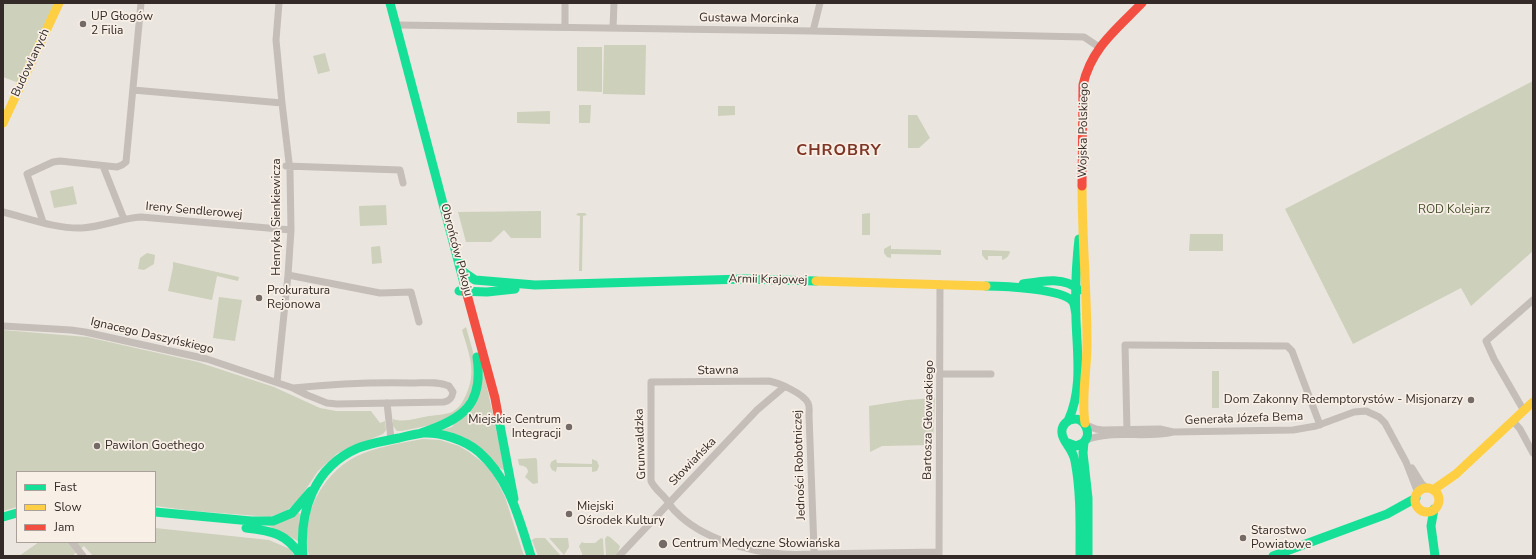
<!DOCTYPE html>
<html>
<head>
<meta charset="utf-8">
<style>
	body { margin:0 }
	#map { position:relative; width:1536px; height:559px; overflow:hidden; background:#ebe5df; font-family:"Nunito Sans",sans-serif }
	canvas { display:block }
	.frame { position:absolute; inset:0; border:4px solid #342a27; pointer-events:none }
	.legend { position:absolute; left:16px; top:471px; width:140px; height:72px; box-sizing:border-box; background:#f8efe6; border:1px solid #aaa09a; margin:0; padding:5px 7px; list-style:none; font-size:12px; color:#342a27 }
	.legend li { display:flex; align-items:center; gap:8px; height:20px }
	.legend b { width:20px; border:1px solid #aaa09a }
</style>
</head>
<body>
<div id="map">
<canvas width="1536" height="559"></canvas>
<div class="frame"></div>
<ul class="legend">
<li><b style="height:5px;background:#16e098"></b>Fast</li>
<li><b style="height:5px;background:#ffcf43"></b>Slow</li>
<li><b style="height:5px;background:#f24e42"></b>Jam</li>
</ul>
</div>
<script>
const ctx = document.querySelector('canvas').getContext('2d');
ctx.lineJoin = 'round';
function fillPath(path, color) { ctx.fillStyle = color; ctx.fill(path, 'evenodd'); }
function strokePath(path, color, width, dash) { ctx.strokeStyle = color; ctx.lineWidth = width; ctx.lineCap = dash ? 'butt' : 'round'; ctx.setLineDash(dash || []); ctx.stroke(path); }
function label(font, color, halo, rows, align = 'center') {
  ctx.font = font + ' "Nunito Sans",sans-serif'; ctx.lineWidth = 3.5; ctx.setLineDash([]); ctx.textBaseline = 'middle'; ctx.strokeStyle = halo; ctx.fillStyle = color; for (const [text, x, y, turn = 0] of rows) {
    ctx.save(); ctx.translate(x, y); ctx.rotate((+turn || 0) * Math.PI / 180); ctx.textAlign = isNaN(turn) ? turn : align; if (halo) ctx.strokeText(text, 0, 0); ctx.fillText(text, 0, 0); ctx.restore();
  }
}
const green = new Path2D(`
	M3,3H56L19,83L3,77Z
	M604,45H646L645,95L603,94Z
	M577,47H602V92L577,91Z
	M325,53L330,71L318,74L313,56Z
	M1533,81V251L1471,306L1461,288L1353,344L1285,209Z
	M579,105H591L590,123H579Z
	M718,106H735V115L718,116Z
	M550,111V124L517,123V112Z
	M908,115H917L930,138L919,148H908Z
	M73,186L77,204L54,208L50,191Z
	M386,205L387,225L360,226L359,206Z
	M541,211V238H511L504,230L491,242H466L458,212Z
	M578,213H585L587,215L583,216L582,271H579L580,216L576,215Z
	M870,213V235H862V214Z
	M1190,234H1223V251H1189Z
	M891,245V249L941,250V255L891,254V258L887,257L884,253V249Z
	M380,246L382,263L372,264L371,247Z
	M982,250L1009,251L1010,252C1009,256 1006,259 1002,260V256H988V260H986L982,255Z
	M147,253L155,255L154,264L144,270L138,269L140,258Z
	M173,262L239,277L238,281L217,276L212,300L168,291L173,267L207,274L173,267Z
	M219,297L242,300L235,341L213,338Z
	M466,327L475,359L473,390L461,411L431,425L402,431H397L393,426V419C404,423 417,418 429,416C436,415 449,415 455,410C460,407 463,401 466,395C477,371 469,354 462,330Z
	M3,330L87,337L198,362L274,387L320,408L336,411H371L380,423L385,421L386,430L383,434L338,453L318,471L298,501L286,511L270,517L194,511L155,506V472H17V507L3,511Z
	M1212,371H1219V408H1212Z
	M484,373L505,471L438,431L452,427Z
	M935,398L933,445L882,446L870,452L869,406L907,400Z
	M423,439L440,440L459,446L469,452L490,468L505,497L524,556H309C299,518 321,475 355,457C375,447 401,443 423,439Z
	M536,458L537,460L538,483L533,484L525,477L528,472C528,467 524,466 519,465L518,459Z
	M556,459L557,463L592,464V459L597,461L599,466L597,471L592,472V467H557L556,472L552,470L550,466L551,462Z
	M298,512L300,514L298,541L267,525Z
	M155,528L269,540L290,549L295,556H93L84,546L72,556H19L39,542H155Z
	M607,536L610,537L620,546L618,552L614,556H606L605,539Z
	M535,538H545L561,556H538L532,540Z
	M549,538H568L569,547L564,555Z
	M601,538L603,539L604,556H583L579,546L582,542L584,543H595Z`);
const street = new Path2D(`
	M396,25L813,31L1084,37L1099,47
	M565,27V3
	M613,28L614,3
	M813,31L820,3
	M133,90L282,103
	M103,166L124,219
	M286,166L400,170L403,183
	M3,212C28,218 56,229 82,228C102,227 121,218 141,217L291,230
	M43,222L27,174L53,162L60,161L117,167L122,165L126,162L141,3
	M288,275L380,293L411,292L419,322
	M3,326L71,330L85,332L207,359L293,388L307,395L327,403L337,404L444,402C450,401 452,398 453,392L449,386C438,381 424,383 412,383C373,382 333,384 293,388
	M940,374H991
	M277,382L288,275L291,230L290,171L282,103L276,40L279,3
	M387,403L391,439
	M1524,411L1494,359L1486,341L1533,300
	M1513,421L1520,429L1533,453
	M1086,425L1096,429L1102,430L1160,429L1173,432
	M1127,430L1125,345H1131L1287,346L1292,351L1320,425
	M1086,440C1113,429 1145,439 1173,432L1293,430L1316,426L1354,412L1366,411L1379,417L1385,423L1406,462L1418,493
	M1412,468L1422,484L1427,488
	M72,542L83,556
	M619,556L757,410L784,387
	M814,556V549L809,415C809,411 810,407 808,403C803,393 779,383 769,381L651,382V481C654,488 660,492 665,498C669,502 671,508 676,512C701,538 748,552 783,554C793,555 804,554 814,554L939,552
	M939,556L940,284`);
const fast = new Path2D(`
	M390,3L465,287
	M462,271L475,280L535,285L744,279L816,281
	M1023,284C1041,281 1065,276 1079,290
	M986,286C1003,286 1065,289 1073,302C1075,305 1075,311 1076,314
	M459,291L487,292L515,289
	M499,420L514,499
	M1068,421C1083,389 1077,353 1076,319C1075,292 1076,265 1079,239
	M421,433C463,419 484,405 477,357
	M1084,442L1083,453L1088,498V556
	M1068,443L1076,446C1079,445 1082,444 1084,442C1092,434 1085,419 1075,419C1067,419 1061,426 1062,433C1062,441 1073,449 1075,461C1081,492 1080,524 1080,556
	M1434,509L1431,526L1435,556
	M155,512L251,521H273L292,513L311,491
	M3,517L17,513
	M246,528C272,531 286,533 301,556
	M303,556C299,511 314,467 358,448C371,443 385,441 399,438C407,436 415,434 423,433C441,432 465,440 479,452C510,479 519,519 531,556
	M1273,556L1387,514L1416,498`);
const slow = new Path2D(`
	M3,123L59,3
	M1082,186C1082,238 1087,291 1087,344C1087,370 1081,398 1085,423
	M816,281L986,286
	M1415 500a12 12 0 1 1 24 0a12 12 0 1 1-24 0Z
	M1433,490L1456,474L1533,402`);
const jam = new Path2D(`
	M1082,186L1083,85C1091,48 1117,29 1142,3
	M465,287L495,398L499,420`);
const markers = [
	[83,24,4,"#746b67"],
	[259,298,4,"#746b67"],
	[1471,400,4,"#746b67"],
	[569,427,4,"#746b67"],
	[97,446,4,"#746b67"],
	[569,514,4,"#746b67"],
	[1243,538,4,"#746b67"],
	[663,544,5,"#746b67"]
];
const poiNames = [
	["UP Głogów",91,17],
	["2 Filia",91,31],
	["Prokuratura",267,291],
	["Rejonowa",267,305],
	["Dom Zakonny Redemptorystów - Misjonarzy",1463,400,"right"],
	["Miejskie Centrum",561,420,"right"],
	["Integracji",561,434,"right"],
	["Pawilon Goethego",105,446],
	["Miejski",577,507],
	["Ośrodek Kultury",577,521],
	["Starostwo",1251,531],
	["Powiatowe",1251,545],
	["Centrum Medyczne Słowiańska",672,544]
];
const streetNames = [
	["Gustawa Morcinka",749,19,1],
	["Budowlanych",31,63,-65],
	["Wojska Polskiego",1084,130,-89],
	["Ireny Sendlerowej",194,211,5],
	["Henryka Sienkiewicza",277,217,-90],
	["Obrońców Pokoju",456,250,75],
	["Armii Krajowej",768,280,1],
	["Ignacego Daszyńskiego",152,336,13],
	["Stawna",718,371,-1],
	["Generała Józefa Bema",1244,419,-2],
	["Bartosza Głowackiego",929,420,-89],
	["Grunwaldzka",641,444,-92],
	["Słowiańska",693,462,-46],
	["Jedności Robotniczej",800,465,-92]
];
const parkNames = [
	["ROD Kolejarz",1454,210]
];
const districtNames = [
	["CHROBRY",839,151]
];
fillPath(green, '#cdd0ba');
strokePath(street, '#c4bdb8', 7);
strokePath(fast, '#16e098', 9);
strokePath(slow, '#ffcf43', 9);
strokePath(jam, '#f24e42', 9);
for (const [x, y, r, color] of markers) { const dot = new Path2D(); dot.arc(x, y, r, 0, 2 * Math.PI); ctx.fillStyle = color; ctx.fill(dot); strokePath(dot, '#f8efe6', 1.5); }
label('12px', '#342a27', '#f8efe6', poiNames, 'left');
label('12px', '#342a27', '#f8efe6', streetNames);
label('12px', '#46512d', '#f8efe6', parkNames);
ctx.letterSpacing = '1px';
label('bold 16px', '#7e3525', '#f8efe6', districtNames);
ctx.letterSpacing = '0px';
</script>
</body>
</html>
